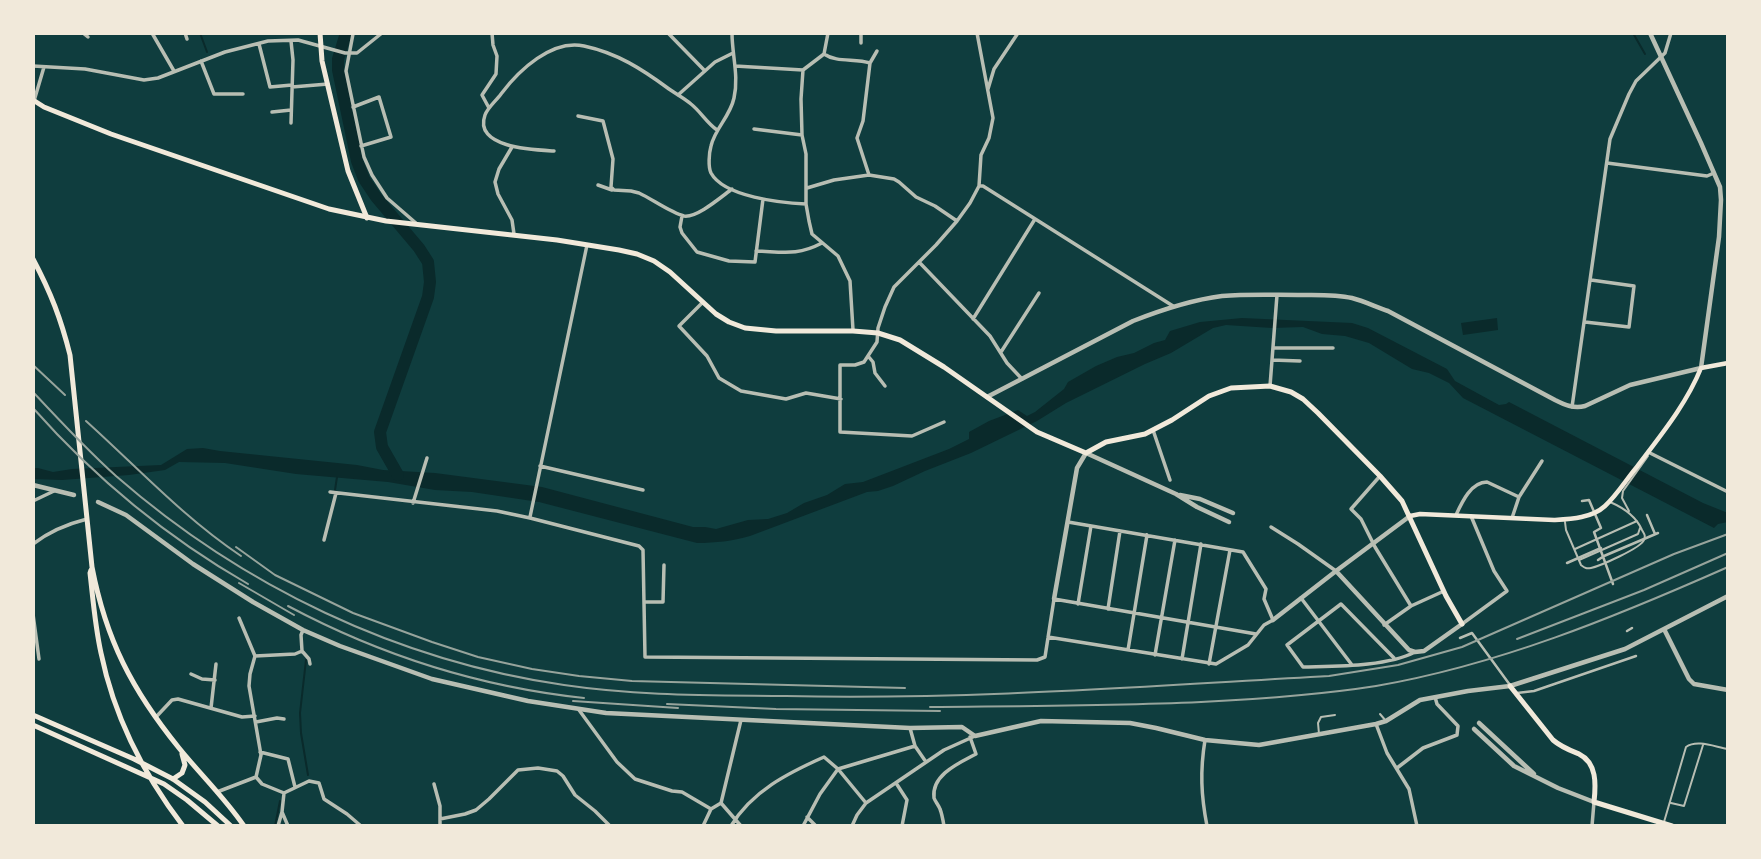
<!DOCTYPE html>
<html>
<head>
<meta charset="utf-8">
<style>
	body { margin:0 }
	#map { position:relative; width:1761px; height:859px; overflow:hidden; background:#0f3d3e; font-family:Spectral,serif }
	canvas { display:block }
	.frame { position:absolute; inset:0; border:35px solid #f1e9da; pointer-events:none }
</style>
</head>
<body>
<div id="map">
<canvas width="1761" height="859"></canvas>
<div class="frame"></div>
</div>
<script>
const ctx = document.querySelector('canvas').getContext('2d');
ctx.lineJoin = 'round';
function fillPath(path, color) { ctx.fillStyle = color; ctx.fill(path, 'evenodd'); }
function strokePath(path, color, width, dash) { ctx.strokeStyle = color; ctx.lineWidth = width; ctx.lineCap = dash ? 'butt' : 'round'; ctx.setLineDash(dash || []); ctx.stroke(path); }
const water = new Path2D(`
	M1242,318L1352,323L1368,328L1447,369L1455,381L1499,405L1506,404L1509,402L1703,503L1728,513V522L1718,524L1714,528L1463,398L1449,383L1429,373L1412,369L1369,343L1345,336L1322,334L1303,327L1272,328L1226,325L1213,328L1171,353L1145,364L1066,403L1037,421L971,453L925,471L893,486L878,491L867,492L750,536C732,541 716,543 697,543L539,502L472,492L435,490L388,482L296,474L225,463L179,462L165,470L129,475L62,480L33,479V468H38L53,472L72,469L161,465L187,449L203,448L220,451L357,465L383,470L435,473L542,487L693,527H705L716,529L748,520L768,519L787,513L804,503L827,495L845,484L863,482L949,449L969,439V432L989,421L1018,410L1027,416L1035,412L1064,389L1068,382L1096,366L1117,357L1134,353L1154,343L1165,340L1170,331L1200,322Z
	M1497,318L1498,330L1463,335L1461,323Z`);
const stream = new Path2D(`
	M200,33L207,52
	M1633,33L1645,54
	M335,490L337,477
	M306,660L300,713L301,733L308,775
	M275,826L280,801`);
const river = new Path2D(`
	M346,33L338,59V70L357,161L364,179L376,197L419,248L428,262L430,282L428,297L380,432L382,447L398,475`);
const service = new Path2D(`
	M1629,511L1622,498L1623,491L1648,456
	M1565,522L1566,530L1581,565C1585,568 1586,569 1591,568C1600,566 1641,548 1644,540C1646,535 1644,534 1642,530C1636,516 1624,508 1610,502
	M1575,549L1637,521
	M1579,560L1638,534L1640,528
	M1380,714L1386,721
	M1319,734L1318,723L1321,717L1335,715
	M1671,803L1684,806L1703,745
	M1664,822L1686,747C1697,739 1715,747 1728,749`);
const pedestrian = new Path2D(`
	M1582,501L1589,500L1601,528L1594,532L1613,584
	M1647,515L1655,534
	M1598,560L1604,556L1658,533
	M1567,563L1601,548
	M1627,631L1632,628
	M1460,638L1472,633L1510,685
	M1517,693L1534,691L1636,656`);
const minor = new Path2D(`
	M83,33L88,37
	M152,33L174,71
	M185,33L187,39
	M668,33L705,71
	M732,33C732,55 739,76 734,98C730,117 715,128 711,146C709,153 708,167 711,173C724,197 782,203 806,204
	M828,33L824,54L803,70L801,99L802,135L806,154V204L809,221L812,234L838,256L850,281L853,330
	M861,33V43
	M353,34L346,71L364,157L372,175L387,198L417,224
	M259,44L270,87L292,85
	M824,54C837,63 855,58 870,63
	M201,61L214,94H243
	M33,66L85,69L144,80L158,78L225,52L268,41L298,40L345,53H357L382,33
	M735,66L803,70
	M292,87L328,84
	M988,89L994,69L1018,33
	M678,95L715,62L733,53
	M34,101L44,67
	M353,107L379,97L391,137L361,146
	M489,108L482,95L496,74L497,56L493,45L492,33
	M272,112L291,110
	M578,116L603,121L613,159L611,187L614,190L631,191L639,193C652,199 671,213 684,216C697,218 721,197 732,189
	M291,123L293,60L291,41
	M754,129L802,135
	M512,147L499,169L495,182L498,194L512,220L514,234
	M554,151C535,150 473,148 485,115C488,107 496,101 501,94C519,70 552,39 584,46C617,53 642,69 669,89C676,94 684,98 691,104C701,112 706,122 717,130
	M1607,163L1707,176L1714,173
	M869,175L857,138L863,121L870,63L877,51
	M598,185L612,190
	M979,186H983L1173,306
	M807,188L834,180L869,175L894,179L899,182L916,197L935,206L957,221
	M682,216L680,227L682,233L697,252L729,261L755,262L763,199
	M756,251C784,252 797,256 822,243
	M919,262L990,336L1007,363L1022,379
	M703,302L679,326L707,356L719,378L741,391L786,399L806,393L841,399
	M973,319L1035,219
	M1585,322L1629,327L1634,286L1591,280
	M1274,348H1333
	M1001,352L1039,293
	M868,356L873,362L875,373L885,386
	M1272,360L1300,361
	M1270,386L1277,295
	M1572,407L1610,139L1629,94L1636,81L1665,53L1671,33
	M944,422L912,436L840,432V365H855L864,362L877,342L878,328L885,307L894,287L936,245L957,221L970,203L979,186L981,155L989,138L993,118L977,33
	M1153,430L1170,480
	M1648,452L1728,492
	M540,466L643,490
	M1380,476L1351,509L1361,519L1375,547L1411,606L1444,591
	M330,492L497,511L530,518L639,546L643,550L645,657L1037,660L1045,657L1054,599L1256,634
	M33,501L54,491
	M413,503L427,458
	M1456,515C1462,502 1471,482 1487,482L1519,497
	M530,517L587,245
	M1512,518L1519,497L1542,461
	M1271,527L1298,544L1336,571
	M324,540L336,493
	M33,544C50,531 67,524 87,519
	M1301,598L1352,665
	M644,602H663L664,565
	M1078,604L1091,526
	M1108,609L1120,531
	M33,614L39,659
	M239,618L255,656L250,674L249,686L261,755L256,777L262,784L284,793L309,781L319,783L324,799L347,814L361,826
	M1462,624L1507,591L1494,571L1471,516
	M1384,625L1411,606
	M1048,637L1216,664L1248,645L1264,625L1273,620L1264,599L1266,589L1243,552L1068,522
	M1128,650L1147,535
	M302,651L309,659L310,664
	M1155,655L1175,540
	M255,656L295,654L302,651L301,635L303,630
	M1394,658L1341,604L1287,645L1303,667C1335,666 1386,667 1415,652
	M1182,659L1201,544
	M1209,664L1230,550
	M191,674L202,679L215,680
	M211,708L216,664
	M579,710L617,762L635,779L672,791L682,792L711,809L721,803L741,720
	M156,717L172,700L178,699L242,717L255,716
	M256,722L277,718L284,719
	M1376,724L1387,753L1409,789L1417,826
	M910,728L915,746
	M1205,740C1200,771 1201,795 1207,826
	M260,752L288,759L295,787
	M1397,768L1423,748L1457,735L1458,726L1437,704L1435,697
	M896,783L907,800L902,826
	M434,784L440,806V826
	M217,792L256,777
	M284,793L282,812L288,826
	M721,803L741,826
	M807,817L816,826
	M440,819L465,814L476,810L489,799L518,770L538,768L557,771L563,776L575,795L595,811L610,826
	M278,826L282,812
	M703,826L711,809
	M731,826C752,791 788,773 824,757L838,769L866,803
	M803,826L820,794L838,769L915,746L926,762
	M852,826L857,815L866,803L944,750L975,736
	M944,826C943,820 942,814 940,809C939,806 935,801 934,798C931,775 959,763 976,754L970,737
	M1592,826L1594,802`);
const tertiary = new Path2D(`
	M987,397L1133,321C1161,310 1191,300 1222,296C1247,294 1272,295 1298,295C1315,295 1335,294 1352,298C1364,301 1376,307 1388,311L1555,400C1565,405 1574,409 1585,406L1630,385L1701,368L1719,237L1721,200L1720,187L1701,143L1650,33
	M33,485L74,495
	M1180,495L1200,499L1233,513
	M98,502L126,515L193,564L253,602L303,630L340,646L432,679L528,701L606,713L910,728L962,727L975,736L1041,721L1130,723L1156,728L1205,740L1259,745L1376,724L1386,721L1420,700L1468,691L1510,686L1625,649L1728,596
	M1336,571L1409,650L1415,652L1424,651L1462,624
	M1054,599L1077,468L1086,453L1176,494L1197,507L1229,522
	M1273,620L1336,571L1410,516
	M1664,629L1689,679L1694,684L1728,690
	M1479,723L1534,774
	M1474,729L1514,766L1558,788L1594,802`);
const secondary = new Path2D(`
	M1410,516L1420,514L1554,520C1571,519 1592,518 1605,506C1617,495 1626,480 1636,468C1660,436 1686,405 1701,368L1728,363`);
const primary = new Path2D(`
	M320,33L322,61L348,171L367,218`);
const trunk = new Path2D(`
	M33,100L44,107L111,134L329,209L386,221L557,240L619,250L637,254L654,261L670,272L716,314L729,322L745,328L776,331H853L878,333L900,340L944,367L1037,432L1086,453L1106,442L1145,434L1172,420L1209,396L1231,388L1270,386L1291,392L1303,399L1318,413L1380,476L1402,501L1446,596L1462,624
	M33,259C51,293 61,319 70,355L92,567C106,640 132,690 179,748C200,774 225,798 244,826
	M91,570L90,573C93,599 95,626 101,653C114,716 144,775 183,826
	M1510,686L1553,740C1561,747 1569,750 1579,754C1597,763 1596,784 1594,802L1672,826
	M33,715L134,759L173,779L205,802L231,826
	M33,725L164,784L187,800L218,826
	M173,779L182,773L185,765L182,754`);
const rail = new Path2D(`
	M33,365L65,395
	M33,392C60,421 87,450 116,476C242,586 398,661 564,685C638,696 712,695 786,696C967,700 1148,686 1329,676L1398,665L1462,647L1674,554L1728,534
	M33,408C95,478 168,538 248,584
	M86,421C137,467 184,518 241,556
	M236,547L275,575L353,613L432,642L478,657L532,669L579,676L632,681L905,688
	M239,583L294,615
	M288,606C380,655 481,687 584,698
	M1517,639L1644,590L1728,553
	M573,701L678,708
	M667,704L776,709L940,711
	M930,707C1021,706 1111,706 1201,702C1260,699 1319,695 1376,686C1498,665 1615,617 1728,567`);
fillPath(water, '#0a2a2b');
strokePath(stream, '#0a2a2b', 2);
strokePath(river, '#0a2a2b', 12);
strokePath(service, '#b8beb3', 2);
strokePath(pedestrian, '#b8beb3', 2.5);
strokePath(minor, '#b8beb3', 3.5);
strokePath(tertiary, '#b8beb3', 4.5);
strokePath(secondary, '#f1e9da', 4.5);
strokePath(primary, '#f1e9da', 5);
strokePath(trunk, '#f1e9da', 5);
strokePath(rail, '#97a49c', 2);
</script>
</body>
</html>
